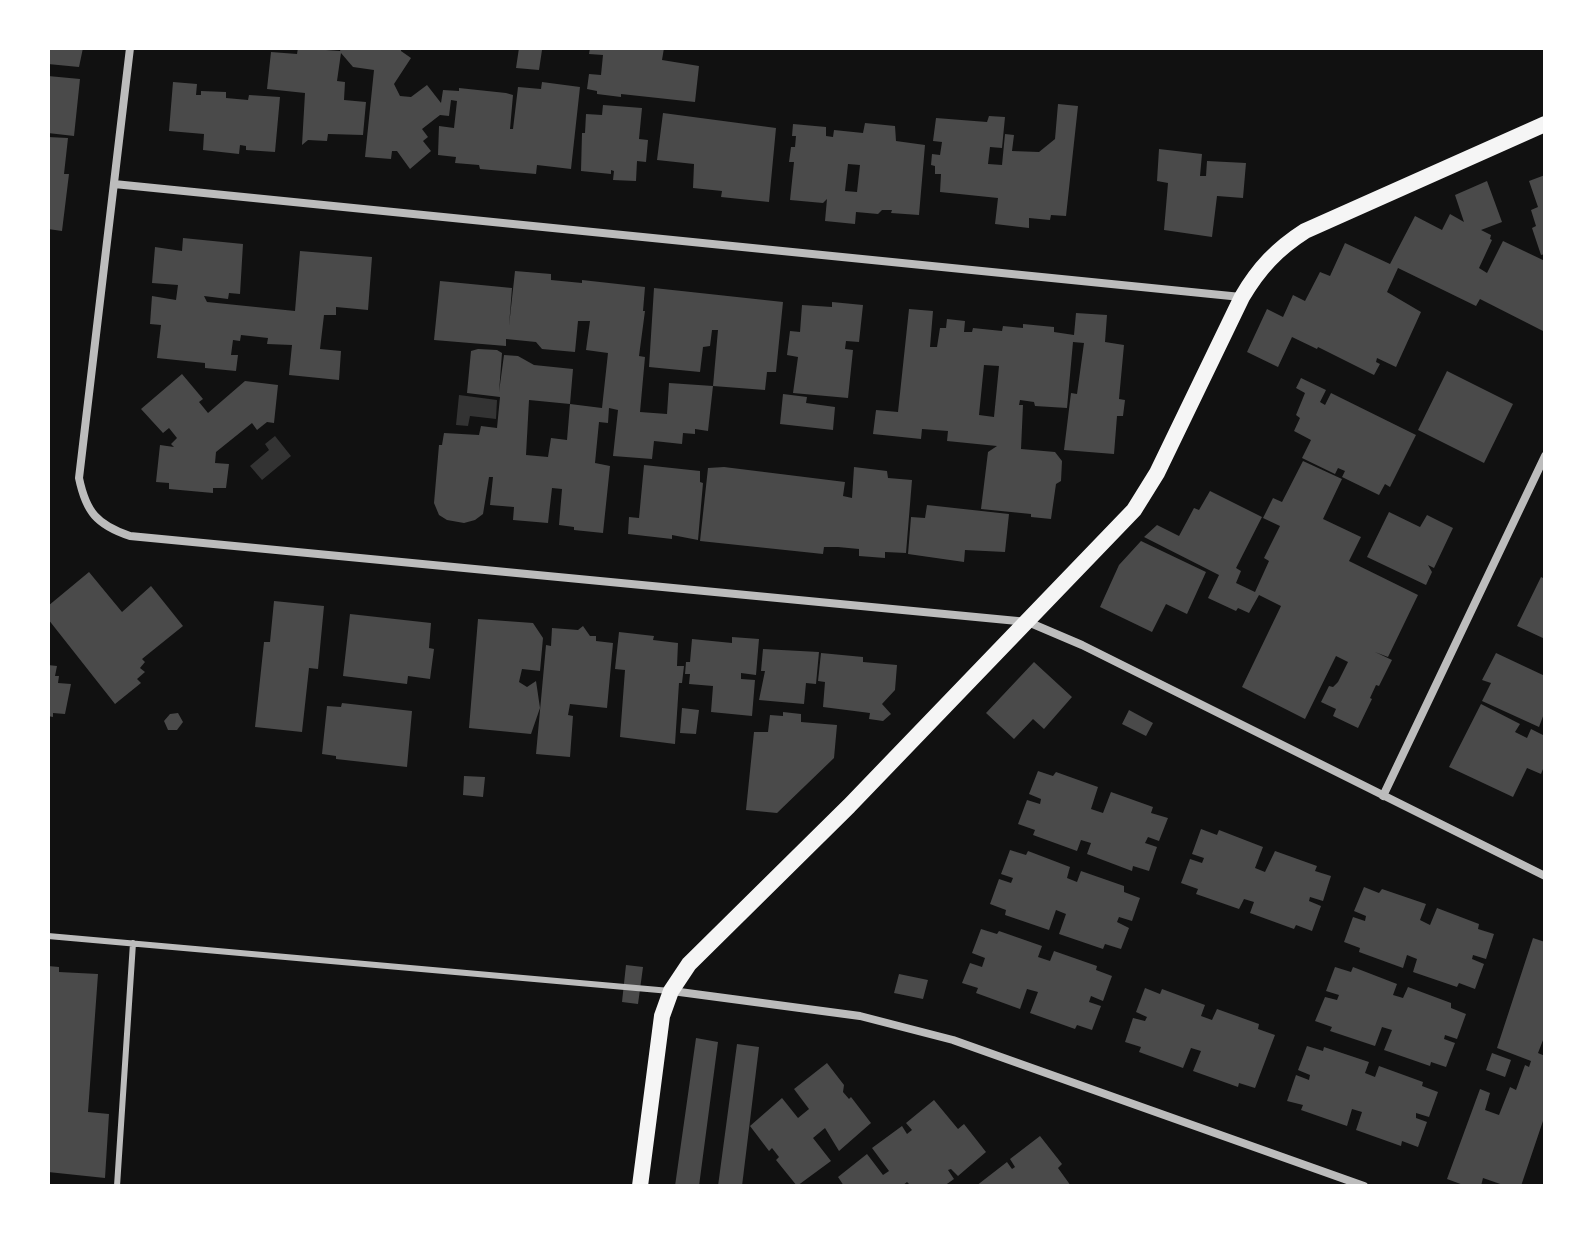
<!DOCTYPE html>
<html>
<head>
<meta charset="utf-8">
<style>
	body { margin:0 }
	#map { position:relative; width:1593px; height:1234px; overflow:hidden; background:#111; font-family:Literata,serif }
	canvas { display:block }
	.frame { position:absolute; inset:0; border:50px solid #fff; pointer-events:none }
</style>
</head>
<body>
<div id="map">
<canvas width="1593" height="1234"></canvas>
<div class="frame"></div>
</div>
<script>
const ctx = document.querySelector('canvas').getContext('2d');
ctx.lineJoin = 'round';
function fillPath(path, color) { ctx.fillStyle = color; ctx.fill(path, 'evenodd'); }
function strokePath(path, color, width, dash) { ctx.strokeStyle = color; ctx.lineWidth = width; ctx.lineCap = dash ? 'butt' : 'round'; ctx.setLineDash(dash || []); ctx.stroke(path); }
const water = new Path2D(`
	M459,395L497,400L496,419L470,416L468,426L456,425Z
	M275,436L291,456L262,480L250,466L269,450L265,444Z`);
const building = new Path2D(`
	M48,48H83L79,67L48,64Z
	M298,48L340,51L341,48H401V51L411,58L394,84L400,96L411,97L427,85L441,103L443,90L459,91V88L506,93L513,95L510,129H513L518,87L541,89L542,82L580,87L571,169L537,165L536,174L480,169L479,165L455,163L456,157L438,155L439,126L454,128L457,101L451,100L449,116L440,115L422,129L428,137L423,141L431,151L410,169L397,151H392L391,159L365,157L374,70L353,67L341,53L337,81L345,82L344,100L366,102L363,135L328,134L327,141L308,140L302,145L305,93L267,89L271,52L297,54Z
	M519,48L542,50L539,70L516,68Z
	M590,48H664L662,60L699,66L695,102L621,94V97L597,94V91L587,89L589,74L601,75L603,55L589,54Z
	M48,76L80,79L74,136L48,133Z
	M173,82L197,84L196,95H201V91L226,92V98L248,100L249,95L280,97L275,152L246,150V146L240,145L239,154L203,150L204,134L169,131Z
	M1058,104L1078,106L1066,216L1051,215L1050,220L1029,218V228L995,224L998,198L940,192L941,174H935V166L931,165L932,154L940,155L942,142L933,141L936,118L987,122L989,116L1005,117L1002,148L990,147L988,164L1002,165L1005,134L1014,135L1012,151L1039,152L1055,139Z
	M603,105L642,108L639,139L648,140L646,162L637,161L636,181L613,180L614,171L611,170V174L581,171L582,133H585L586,114L602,115Z
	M663,113L776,128L769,202L721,197L722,191L693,188L694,164L657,160Z
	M865,123L895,126L896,141L925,145L919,215L891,213L892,210H882L878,214L856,212L855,224L825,221L827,199L823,203L790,200L794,162H789L791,147H795L796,136H792L793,124L826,127V136L833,137L834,130L863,133ZM848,164L860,165L857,192L845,191Z
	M48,137L68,138L64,174H69L62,231L48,229Z
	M1159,149L1202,154L1200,176H1206L1207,161L1246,163L1243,198L1217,196L1212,237L1164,230L1168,183L1157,181Z
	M1545,175V254L1541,255L1532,228L1536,226L1531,210L1538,207L1529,181Z
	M1487,181L1502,222L1481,230L1491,235L1490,239L1492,240L1479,268L1487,273L1503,241L1545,261V332L1480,299L1476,306L1398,268L1387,292L1421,312L1396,367L1377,358L1376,362L1380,364L1374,375L1318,347L1317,349L1292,337L1278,367L1247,352L1267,309L1283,317L1293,295L1305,301L1320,272L1330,276L1345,243L1390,264L1415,216L1442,230L1450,214L1464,222L1455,195Z
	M183,238L243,244L240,294L229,293L228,299L204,296L207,302L295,311L300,251L372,257L368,310L336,307V315H324L320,349L341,351L339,380L289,375L292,345L267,344L268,338L241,335L240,341L233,340L231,355H238L236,371L205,368V363L157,358L161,325L150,324L152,296L176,300L178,285L152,283L155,247L182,251Z
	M515,271L551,274V280L582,283V280L645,287L643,311H645L639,356L645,357L640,412L667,414L669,383L713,386L708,431L695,429V434L683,433L682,444L654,441L652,459L613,456L618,410L609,408L608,423L599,422L595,463L610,466L603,533L574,530V527L559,525L562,489L552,488L548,523L513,520L514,507L490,505L493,477H489L483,514L475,520L464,523L447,520L439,515L434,503L439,445H442L444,433L479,435L481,426L497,428L500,397L467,393L471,351L478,349L497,350L502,353L499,392L504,355L518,356L534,365L573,369L570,404L602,408L608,353L586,350L590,321H578L575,352L542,349L536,342L506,339V346L434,340L440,281L512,288L509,326ZM529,400L570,404L567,440L551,438L548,457L526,455Z
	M654,288L783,302L776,372H767L765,390L713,386L718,330H712L710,346L703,347L700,372L649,367Z
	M832,302L863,305L859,342L846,341L845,349L853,350L848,398L793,393L798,357L787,355L790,331L800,332L802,305L832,307Z
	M909,309L933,311L930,347H937L940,328H946L947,319L965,321L964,332H972L973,328L1002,331L1003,326L1023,328V324L1054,327V332L1074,335L1076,313L1107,315L1105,342L1124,345L1119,399L1125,400L1123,416H1117L1114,454L1064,450L1071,393L1077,394L1084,343L1073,342L1067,408L1035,406L1034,402L1020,400L1019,405H1023L1021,449L1055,452L1062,461L1061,481L1056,484L1051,519L1031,517V514L981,509L988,452L997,446L947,441L948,431L922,429L921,439L873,434L876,410L898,412ZM984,365L999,366L994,417L979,415Z
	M1447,371L1513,404L1484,463L1418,430Z
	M182,374L203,399L199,402L208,413L245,381L278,385L274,423L267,422L257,430L252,423L216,452L215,463L229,464L226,488H213V493L169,489V483L156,482L160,445L174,447L171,444L177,438L169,428L163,433L141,409Z
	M1301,378L1326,390L1320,402L1325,405L1331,393L1416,435L1390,487L1385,484L1379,495L1342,477L1345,471L1338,468L1335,474L1302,458L1311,440L1294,431L1300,418L1296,415L1305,393L1296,388Z
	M783,394L807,397L806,403L835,407L833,430L780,424Z
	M1303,461L1342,479L1323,519L1361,537L1349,561L1418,595L1388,657L1375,652L1392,660L1379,686L1376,685L1370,698L1372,699L1358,728L1333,716L1336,709L1321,702L1329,686L1333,687L1338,682L1348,662L1336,656L1305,719L1242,687L1281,606L1259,595L1249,613L1238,608L1236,611L1208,598L1219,575L1144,537L1157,525L1179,536L1194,508L1199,510L1210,491L1262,517L1236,568L1241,571L1236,583L1255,592L1269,561L1264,558L1280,526L1263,518L1273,498L1282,502Z
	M644,465L700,471V482L703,483L698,540L672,535V539L628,534L629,517L639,518Z
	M724,467L845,482L843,496L852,498L854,467L887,471L888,478L912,480L906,553L885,552V558L859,556V549L838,547H824L823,554L700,541L708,468Z
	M927,505L1009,514L1005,552L965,550L964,562L908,554L911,517L925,518Z
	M1389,512L1420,527L1427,515L1453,528L1434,568L1428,565L1432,572L1426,585L1367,557Z
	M1141,541L1206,572L1187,614L1166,604L1152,632L1100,607L1119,565Z
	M89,572L122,612L151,586L183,626L142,659L145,662L140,668L145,672L137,679L141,683L115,704L48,619V606Z
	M1541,577L1545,579V639L1517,626Z
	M274,601L324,606L318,669L309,668L302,732L255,727L264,642H270Z
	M350,614L431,623L429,648L434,649L430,679L408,676L407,684L343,676Z
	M478,619L533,623L543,638L540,671L522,669L519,682L527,687L536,681L540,708L531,734L469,728Z
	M583,626L590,636H596V641L613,643L607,708L570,704L568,715L573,716L570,757L536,754L546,645L551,646L552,628L578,630Z
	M619,632L654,636L653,640L678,643L677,666H684L682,683H679L675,744L620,737L625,670L615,669Z
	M732,637L759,639L756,675L741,673V679L755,680L752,716L711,712L713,686L689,684L690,674H685L686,662H690L692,639L732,643Z
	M763,649L819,652L816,684L806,683L804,704L759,700L765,671H761Z
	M821,653L863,657V662L897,665L895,690L882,704L891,714L883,721L869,719L870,713L823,707L825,682L818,681Z
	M1496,653L1545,676V711L1539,727L1482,701L1491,683L1482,680Z
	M1034,662L1072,697L1044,729L1033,719L1014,739L986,713Z
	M48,665L57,666L55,676H59L58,683L71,684L65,714L53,713V717L48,716Z
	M342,703L412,711L407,767L336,759V756L322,754L327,706L341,707Z
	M1481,704L1520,724L1515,732L1527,738L1531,729L1545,736V764L1541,774L1527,768L1513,797L1449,767Z
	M682,708L699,710L696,734L680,733Z
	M1129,710L1153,723L1146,736L1122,724Z
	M783,712L801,714V722L837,725L834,758L777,813L746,810L754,732H768L770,715L783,716Z
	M178,713L183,722L177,730H168L164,721L170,714Z
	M1038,771L1053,776L1056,772L1098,787L1091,809L1103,813L1111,792L1153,807L1151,813L1168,818L1159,841L1148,837L1145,843L1157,847L1149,871L1133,866L1132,871L1087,854L1091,843L1081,840L1077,851L1033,835L1035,830L1018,824L1027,800L1040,804L1041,799L1029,794Z
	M464,776L485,777L483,797L463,795Z
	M1201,829L1217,835L1219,830L1263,847L1255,868L1265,872L1275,851L1317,866L1315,871L1331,876L1323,901L1310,897L1309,901L1321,906L1312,931L1296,925L1294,929L1250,913L1254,902L1244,899L1239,909L1196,894L1198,889L1181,883L1190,859L1202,863L1204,858L1192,854Z
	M1010,850L1026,855L1028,851L1070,867L1067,878L1077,882L1081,871L1124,886V892L1140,898L1132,921L1119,917L1117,922L1129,928L1121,949L1105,944L1103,949L1059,934L1066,914L1056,910L1049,930L1005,915L1006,910L990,904L999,879L1011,883L1013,878L1001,874Z
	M1364,887L1379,893L1382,889L1426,904L1420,920L1430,925L1437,908L1479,924L1478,929L1494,934L1486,959L1473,955L1472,959L1484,964L1475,989L1459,983L1457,987L1413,972L1417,959L1407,955L1403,968L1359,952L1360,948L1344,942L1353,917L1365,921L1366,916L1354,911Z
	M981,929L997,934L999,931L1042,946L1038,957L1050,961L1054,951L1097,966L1096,970L1112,976L1103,1001L1091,996L1089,1002L1101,1006L1092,1030L1077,1025L1075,1029L1030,1013L1038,992L1027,989L1020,1009L976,993L978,988L962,983L970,963L982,967L985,958L972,953Z
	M1533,938L1545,942V1035L1538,1053L1545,1056V1115L1521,1186H1506L1483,1178L1481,1186H1466L1447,1179L1480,1089L1490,1093L1485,1110L1499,1115L1510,1087L1516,1090L1525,1065L1529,1067L1531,1061L1497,1048Z
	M626,965L643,967L638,1004L622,1002Z
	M48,966L59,967V972L98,974L88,1112L109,1114L105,1178L48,1172Z
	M1335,967L1351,972L1353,967L1397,984L1393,995L1403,998L1408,987L1451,1003V1008L1466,1014L1457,1039L1445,1035L1444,1039L1455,1043L1446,1067L1431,1062L1430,1066L1384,1050L1392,1030L1382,1027L1375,1046L1330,1031L1332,1027L1315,1021L1325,997L1337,1000L1339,995L1326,991Z
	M899,974L928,980L923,999L894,993Z
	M1145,988L1160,994L1162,989L1205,1005L1201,1016L1212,1020L1217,1009L1259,1024L1258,1029L1275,1035L1255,1088L1239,1083L1238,1087L1193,1071L1201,1051L1191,1048L1183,1068L1139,1052L1141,1047L1125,1042L1133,1018L1145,1021L1147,1017L1136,1012Z
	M696,1038L718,1042L699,1186H675Z
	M737,1044L759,1047L742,1186H718Z
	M1307,1046L1323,1051L1324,1047L1369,1062L1365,1073L1375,1077L1379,1066L1423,1082L1422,1086L1438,1092L1429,1117L1416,1113V1118L1427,1122L1418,1147L1402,1141L1401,1146L1356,1130L1362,1112L1352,1109L1347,1126L1301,1110L1303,1105L1287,1101L1296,1075L1309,1080L1310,1075L1298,1070Z
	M1492,1053L1511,1060L1505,1077L1486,1070Z
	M827,1063L844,1085L843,1092L849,1099L851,1097L871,1123L839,1151L825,1128L813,1138L831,1161L797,1186L776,1160L779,1157L772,1148L769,1151L750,1126L782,1098L798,1118L809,1109L794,1089Z
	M934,1100L958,1129L964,1124L986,1152L958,1176L951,1169L948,1170L954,1179L944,1186H911L907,1182L902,1186H844L838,1177L867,1154L883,1175L889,1171L872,1148L902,1126L907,1134L912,1130L906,1123Z
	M1040,1136L1062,1164L1058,1168L1071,1186H976L1007,1162L1012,1169L1015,1167L1010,1159Z`);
const service = new Path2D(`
	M48,936L670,991
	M117,1186L133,943`);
const minor = new Path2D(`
	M130,48L79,478C86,512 97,525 130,536L1028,622L1082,645L1545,876
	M114,184L1241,297
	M1383,796L1545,456
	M672,991L860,1016L953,1040L1364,1186`);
const secondary = new Path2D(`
	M640,1186L662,1016L671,991L689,964L849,806L1134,510L1157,473L1242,297C1259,268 1277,249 1305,231L1545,124`);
fillPath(water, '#333');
fillPath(building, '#4a4a4a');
strokePath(service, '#bcbcbc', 6);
strokePath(minor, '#bcbcbc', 8);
strokePath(secondary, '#f5f5f5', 16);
</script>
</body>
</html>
